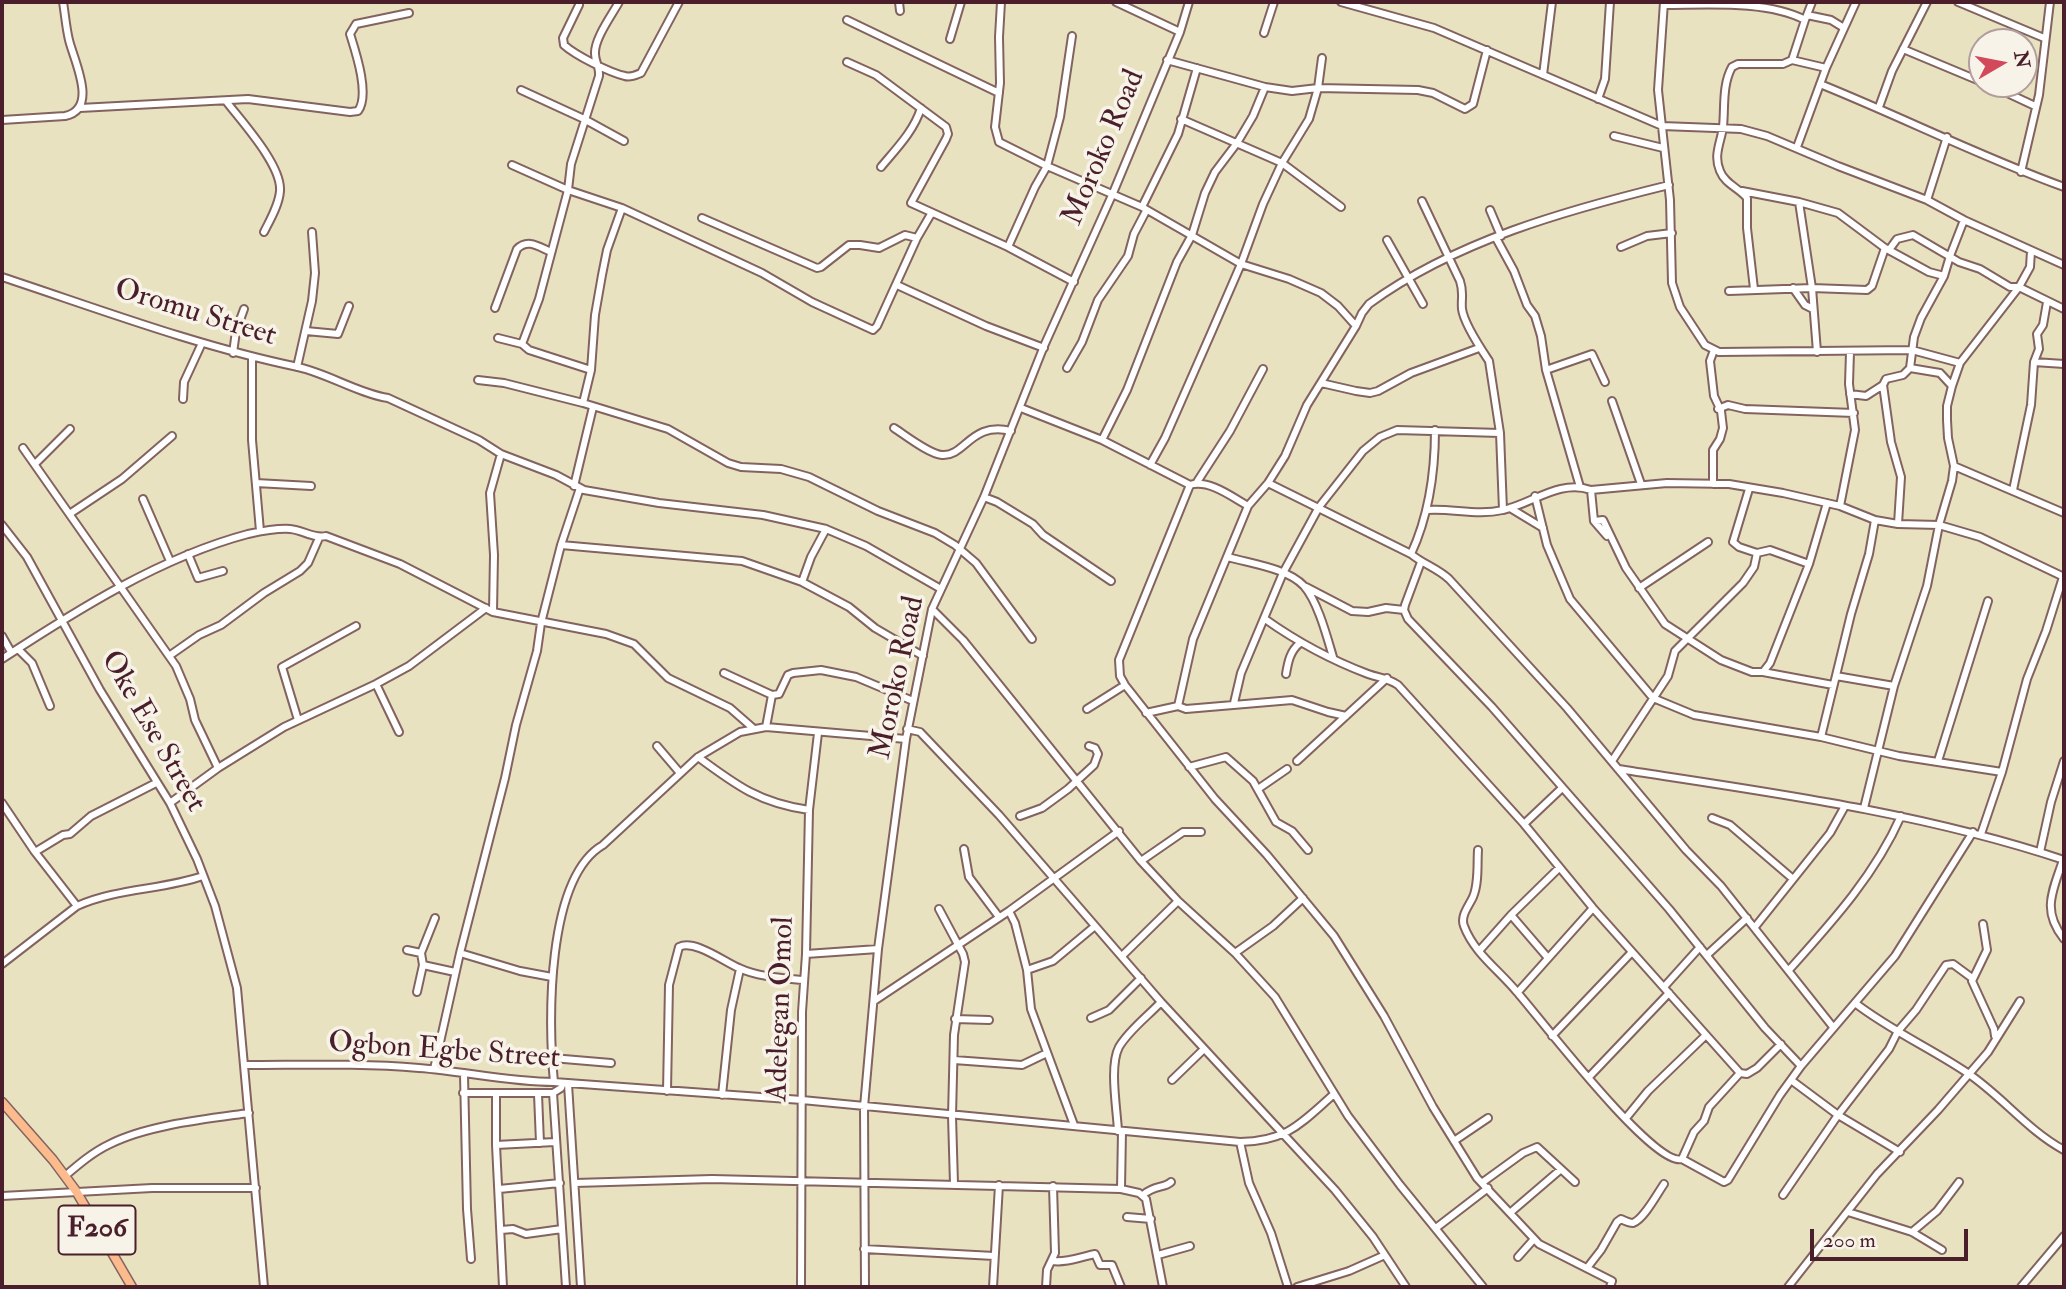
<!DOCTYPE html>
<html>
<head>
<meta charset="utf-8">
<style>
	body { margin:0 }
	#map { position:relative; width:2066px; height:1289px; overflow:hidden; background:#e9e2c1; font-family:"IM FELL Double Pica",serif }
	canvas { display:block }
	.frame { position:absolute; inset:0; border:4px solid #4a1f2b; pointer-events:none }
	.north { position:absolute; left:1968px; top:28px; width:70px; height:70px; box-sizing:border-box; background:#f7f3e8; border:2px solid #b29e9c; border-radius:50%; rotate:80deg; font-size:19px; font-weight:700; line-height:28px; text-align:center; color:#4a1f2b }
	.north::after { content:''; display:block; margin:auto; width:24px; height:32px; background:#d1495b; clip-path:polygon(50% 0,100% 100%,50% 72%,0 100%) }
	.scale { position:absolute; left:1810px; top:1229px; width:158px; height:32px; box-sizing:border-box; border:4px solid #4a1f2b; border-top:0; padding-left:9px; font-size:21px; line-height:24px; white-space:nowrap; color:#4a1f2b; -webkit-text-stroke:5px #f7f3e8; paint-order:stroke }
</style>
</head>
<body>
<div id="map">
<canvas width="2066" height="1289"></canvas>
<div class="frame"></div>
<div class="north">N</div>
<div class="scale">200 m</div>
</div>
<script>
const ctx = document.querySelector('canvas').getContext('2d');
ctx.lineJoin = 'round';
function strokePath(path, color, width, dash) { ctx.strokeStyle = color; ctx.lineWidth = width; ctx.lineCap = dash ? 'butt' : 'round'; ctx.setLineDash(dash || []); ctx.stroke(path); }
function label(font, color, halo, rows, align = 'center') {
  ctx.font = font + ' "IM FELL Double Pica",serif'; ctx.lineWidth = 7; ctx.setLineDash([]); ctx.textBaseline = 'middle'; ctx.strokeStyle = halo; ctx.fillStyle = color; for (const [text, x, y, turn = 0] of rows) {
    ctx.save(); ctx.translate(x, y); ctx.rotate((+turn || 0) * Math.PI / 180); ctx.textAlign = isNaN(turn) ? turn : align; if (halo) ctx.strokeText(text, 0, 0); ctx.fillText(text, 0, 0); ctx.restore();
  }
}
const minor = new Path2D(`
	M899,2L900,11
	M1001,2L999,37L1000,83L995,127L999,142L1047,166L1142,207L1241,264L1289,279L1321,293L1338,306L1356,326
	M1116,2L1180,32
	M1341,2L1434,28L1662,126L1741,129L1767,136L1838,166L1927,200L1964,220L2064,265
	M1664,2L1658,90L1670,200L1672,283L1680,307L1705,345L1719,352L1912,350L1960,363
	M1958,2L2044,38
	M579,5L563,38L564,45C575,55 610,73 625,76C630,78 636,75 641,73L679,2
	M1664,5C1706,5 1767,0 1805,20L1807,15L1831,20L1844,28
	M1807,15L1812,2
	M847,20L999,93
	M1264,33L1274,2
	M950,39L961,2
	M1903,49L1982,82
	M1167,60L1265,87L1292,91L1318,88L1418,90L1433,93L1465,109L1473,104L1487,50
	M1792,60L1826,68
	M847,62L876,75L946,127L948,134L946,139L911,203L1008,247L1074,282
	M1543,75L1552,2
	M1820,84C1902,117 1981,157 2064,187
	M1988,84L2035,106
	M521,90L584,119L624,141
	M1598,99L1605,79L1610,2
	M226,101C241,121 282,165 280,191C279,205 270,220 264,232
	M1879,107L1892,71L1927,2
	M80,108L248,99L350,112L358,111C370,95 356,53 350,34L356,24L409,13
	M1181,119L1282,163L1341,207
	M2,120L65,116C99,109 74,61 69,40C66,28 65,14 63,2
	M1614,136L1663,148
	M1797,147L1826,68L1856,2
	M512,165L568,190L622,208L762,273L812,302L873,330L877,326L917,238L931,214
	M881,167C896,149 914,131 921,108
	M2021,172L2039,95L2050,2
	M1742,191L1799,202L1838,213L1885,248L1929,272L1944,276
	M1927,200L1947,137
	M1422,201L1460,281C1464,293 1461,298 1462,309C1464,324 1481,349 1489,361L1500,433L1503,510
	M1799,202L1812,288L1817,352
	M1142,207L1178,134L1197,68
	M1490,210L1501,236
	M702,218L817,268L821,267L849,245H860L879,248L905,235L917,238
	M1496,238L1514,271L1527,305L1535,316L1541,336L1546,370L1580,487
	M1387,240L1423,304
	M1008,247L1035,187L1047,166L1060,117L1072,36
	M1621,247L1647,236L1672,233
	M1889,250L1897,239L1913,235L1959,262L1980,269L2010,287H2019L2064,309
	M2,277C99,309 197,346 298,367C329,374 357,393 388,398L479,440L501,454L556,475L584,490L659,503L763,515L826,529L866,546L941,589
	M897,285L986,326L1044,348
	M1793,288L1805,305L1813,309
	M1754,289L1747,228V198C1739,188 1725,184 1720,171C1713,155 1721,142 1723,127C1725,107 1722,85 1732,67L1738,64H1783L1792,60L1805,20
	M1729,291L1812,288L1867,290L1872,286L1885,248
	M495,308L517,249C528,238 539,247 551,252
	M306,331L338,334L349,306
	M498,338L522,344L529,350L591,370
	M522,344L539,299L568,190L571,164L599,76C600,67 595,62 595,54C594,39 612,15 619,2
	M233,353L236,331L244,309
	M252,358V440L260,531
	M2034,362L2064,364
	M297,367L312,301L315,273L312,232
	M1067,368L1082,342L1098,300L1128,256L1134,234L1146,211
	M1910,368L1914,337L1921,318L1944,276L1950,256L1964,220
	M1546,370L1592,354L1605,382
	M478,380L504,383L583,403L668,429L728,463L741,467L781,469L809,477L878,511L935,533L955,545L976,563L1032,639
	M1321,383L1356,391L1370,393L1378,391L1411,373L1479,348
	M1883,385L1891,442L1901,477L1898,524
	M1850,394L1866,396L1883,385L1886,379L1903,375L1910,368L1940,373L1952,386
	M183,399L184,382L202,343
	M1612,401L1641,484
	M583,403L591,370L595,315L602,275L607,250L622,208
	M1021,408L1102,440L1190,485C1209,479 1232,497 1248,506
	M1718,409L1728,405L1745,409L1854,413
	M894,428C905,435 929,454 942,455C965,457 971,421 1011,431
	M1102,440L1127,390L1177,262L1192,235L1205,193L1215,172L1237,143L1253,116L1265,87
	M23,448L176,666L190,699L195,720L218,768
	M35,464L70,429
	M1150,465L1165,438L1212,331L1241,264L1263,204L1282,163L1309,119L1318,88L1322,58
	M1954,466L2064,513
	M1197,482L1230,431L1263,369
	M256,483L311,486
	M1268,483L1411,554C1423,564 1437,568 1449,579L1567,708L1686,850L1721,886L1833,1027
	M1713,484V450L1720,439L1723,428L1721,411L1714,396L1710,361L1714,350
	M1190,485L1119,660L1120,676L1125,685L1215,799L1267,855L1334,936L1384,1016L1433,1107L1477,1178L1539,1244L1612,1281L1610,1287
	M574,486L593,407
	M1749,489L1733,542L1739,547L1757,553L1770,550L1809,564
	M1591,490L1594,521L1607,536
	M2013,490L2031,405L2034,362L2039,349L2037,334L2043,325L2047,302
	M1535,496L1547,545L1570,599L1653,698L1694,715L1821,737L1899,756L2002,772
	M984,497L997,502L1033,524L1043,535L1111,581
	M143,499L170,561
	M1840,506L1855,430L1849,384L1850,352
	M1510,508L1543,528
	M1427,510C1452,508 1477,516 1503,510C1532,504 1559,479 1591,490L1667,483L1729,484L1783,493L1840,506L1875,520L1898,524L1939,525L1980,537L2064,577
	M71,513L122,479L172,436
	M1594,521L1603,520L1626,568L1665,624L1721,660L1752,672H1763L1833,685
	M2,525L27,557L100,690L170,803L197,859L215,906L237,988L264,1287
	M561,545L742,561L802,582L849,607L875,628L923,656
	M188,554L198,578L223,571
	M1411,554C1429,515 1435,473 1435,430
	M1228,557C1252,564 1287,568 1304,586C1318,602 1327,637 1333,657
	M1421,562L1405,605L1404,610L1408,619L1492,707L1669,909L1765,1028L1801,1066
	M802,582L811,557L826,529
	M1306,587L1352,611L1368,612L1386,608L1404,610
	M1639,588L1708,542
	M932,609L963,640L1141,861L1178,901L1235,953L1275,997L1348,1116L1400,1185L1483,1287
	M493,612L494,555L490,493L501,454
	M1265,619C1296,641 1331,660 1368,674C1379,678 1388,678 1398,685L1524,824L1593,908L1740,1073
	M2,636L11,652
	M18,649L32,663L50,706
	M169,656L199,635L221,625L264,593L300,571L308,563L319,538
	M2,659C77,610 161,557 248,534C262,531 276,528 290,529C303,530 314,539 326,536L400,564L493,612L606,634L634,644L668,678L730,708L754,729
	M1763,672L1770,663L1809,564L1827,503
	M724,673L772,695L766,727
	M1286,674C1288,662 1290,651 1300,643
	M1836,676L1894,686
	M376,684L399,732
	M772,695L779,694L788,675L793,673L821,670L856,677L913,701
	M1234,703L1241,673L1283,573L1319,507L1363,451L1380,437L1397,430L1500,433
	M1178,706L1193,639L1248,506L1268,483L1285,456L1307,405L1356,326L1362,313L1369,304C1455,241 1567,210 1669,185
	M1087,709L1125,685
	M1146,713L1178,706L1186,709L1292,700L1328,712L1346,716
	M298,720L282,667L356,626
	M907,729L920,732L999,815L1161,1002L1335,1190L1373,1237L1406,1287
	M1821,737L1851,614L1869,554L1875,520
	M657,746L680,773
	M698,757C737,786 760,803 809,810
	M1297,761L1387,678
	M1612,761L1668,676L1675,651L1743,583L1754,567L1757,553
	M1938,761L1988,601
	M1189,767L1226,757L1253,781L1276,822L1292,831L1308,850
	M1618,769C1768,792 1920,812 2064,860
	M1258,789L1287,769
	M2,803L35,852L77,906
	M170,803L218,768L284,727L376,684L409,666L486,608
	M1864,808L1894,686L1927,586L1939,525L1952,481L1954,466L1948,438L1947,420V406L1952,386L1960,363L2019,287L2030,267L2031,251
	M1020,816L1042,808L1068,789L1094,765L1098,754L1095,748L1089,746
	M1712,818L1730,825L1793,879
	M1524,824L1561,789
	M1981,834L2002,772L2027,679L2046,631L2063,577
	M964,849L969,877L999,917
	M1478,850C1477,864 1479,883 1473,897C1469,906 1460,916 1464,926C1474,953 1499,970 1517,992C1539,1017 1654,1168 1682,1159L1724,1182L1728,1180L1780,1095L1801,1066L1895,956L1973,832
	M35,852L63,835L70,834L91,816L156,783
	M2040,852L2051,802L2064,761
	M2063,860C2053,891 2041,910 2064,939
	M1141,861L1183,832H1201
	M939,909L963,954L965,962L954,1035L952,1116L954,1184
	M1009,911L1015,923L1027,970L1031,1009L1074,1125
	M1511,915L1548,958
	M1983,924L1987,950L1972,981L1994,1029L1995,1036
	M1755,927L1830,833L1845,806
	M407,950L421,953L435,918
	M1479,951L1511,915L1559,868
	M421,953L423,965L455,972
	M460,953L520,971L552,977
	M1235,953L1273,926L1303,898
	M806,954L878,949
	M1707,955L1747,918
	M1122,956L1178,901
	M2,964L77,906C117,888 162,890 203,876
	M1027,970L1053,961L1095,926
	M1789,970C1832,922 1875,875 1901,816
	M1664,987L1700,947
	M417,992L423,965
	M1518,992L1593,908
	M874,1001L1009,911L1119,831
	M1855,1003C1890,1030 1930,1048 1966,1072C2001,1095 2027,1130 2064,1150
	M1091,1018L1109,1010L1141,978
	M955,1019L989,1020
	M1552,1036L1632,952
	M552,1058L611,1063
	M954,1060L1022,1065L1047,1053
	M246,1065C303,1065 361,1063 419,1068C464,1071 507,1082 554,1082L802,1100L1240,1142C1287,1141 1300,1124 1333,1095
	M434,1069L460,953L505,778L516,725L537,651L541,623L561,545L580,488
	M464,1075L467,1209L471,1259
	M1589,1077L1669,993
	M1172,1080L1204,1049
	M1791,1080L1838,1115L1900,1152
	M554,1082C548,1023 546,878 603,845L698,757L740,732L766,727L906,739
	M568,1084L581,1287
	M667,1091L669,985L679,947C695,939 724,962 739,968C758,977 783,978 803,980
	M463,1093H553L561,1088L563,1083
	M553,1093L566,1287
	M496,1094V1145L503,1287
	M538,1094L540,1143
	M722,1095L731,1010L740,969
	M1626,1118L1648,1091L1705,1036
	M1118,1131C1117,1109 1109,1066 1119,1047C1129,1030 1148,1016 1161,1002
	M1454,1141L1488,1118
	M1240,1142L1249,1183L1271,1233L1288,1287
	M496,1145L555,1142
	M1682,1159L1694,1132L1704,1121L1709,1107L1740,1073L1747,1074L1757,1068L1781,1044
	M65,1176C79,1164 93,1152 110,1144C148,1125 206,1119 249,1113
	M1483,1182L1523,1153L1537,1147L1575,1182
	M575,1183L712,1179L1121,1189L1139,1193L1146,1199L1163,1287
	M499,1189L560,1183
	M1121,1189L1122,1131
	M1143,1195C1156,1184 1163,1189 1171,1182
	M1783,1195L1838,1115L1889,1049L1898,1031L1916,1010L1946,965L1953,964L1972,978
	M2,1196L152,1188H256
	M1511,1212L1560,1170
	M1848,1212L1912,1232L1942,1250
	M1127,1217L1151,1219
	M1436,1228L1488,1188
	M501,1230L513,1229L526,1234L562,1229
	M1912,1232L1937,1211L1959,1182
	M864,1249L994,1256
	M1158,1255L1190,1246
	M1518,1257L1534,1239
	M1052,1261C1067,1263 1080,1257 1095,1254L1100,1265H1112L1121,1287
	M1587,1268L1601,1250L1617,1222L1621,1219C1623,1220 1630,1223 1633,1223C1644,1219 1657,1194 1664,1184
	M801,1287L802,1012L806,954L809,810L818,733
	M865,1287L864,1107L878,949L906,739L932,609L984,497L1044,346L1113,193L1180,32L1189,2
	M993,1287L999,1185
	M1046,1287L1047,1270L1055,1253L1053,1186
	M1297,1287L1349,1271L1385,1255
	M1788,1287L1877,1174L1938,1110L1988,1052L2020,1001
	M2021,1287L2064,1236`);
const major = new Path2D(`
	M2,1102L53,1160L76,1191L132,1287`);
const shields = [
	[97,1230,77]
];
const shieldNames = [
	["F206",97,1230]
];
const streetNames = [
	["Moroko Road",1105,148,-67],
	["Oromu Street",195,314,17],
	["Moroko Road",899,678,-78],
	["Oke Ese Street",152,732,60],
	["Adelegan Omol",782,1009,-88],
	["Ogbon Egbe Street",444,1052,4]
];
strokePath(minor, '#826360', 10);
strokePath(major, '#826360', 11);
strokePath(minor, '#fff', 6);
strokePath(major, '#fbbb8d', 8);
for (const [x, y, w] of shields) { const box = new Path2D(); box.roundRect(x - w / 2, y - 24.5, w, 49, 5); ctx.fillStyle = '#f7f3e8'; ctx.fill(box); strokePath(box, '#4a1f2b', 2); }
label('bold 28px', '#4a1f2b', null, shieldNames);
label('30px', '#4a1f2b', '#f7f3e8', streetNames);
</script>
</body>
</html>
